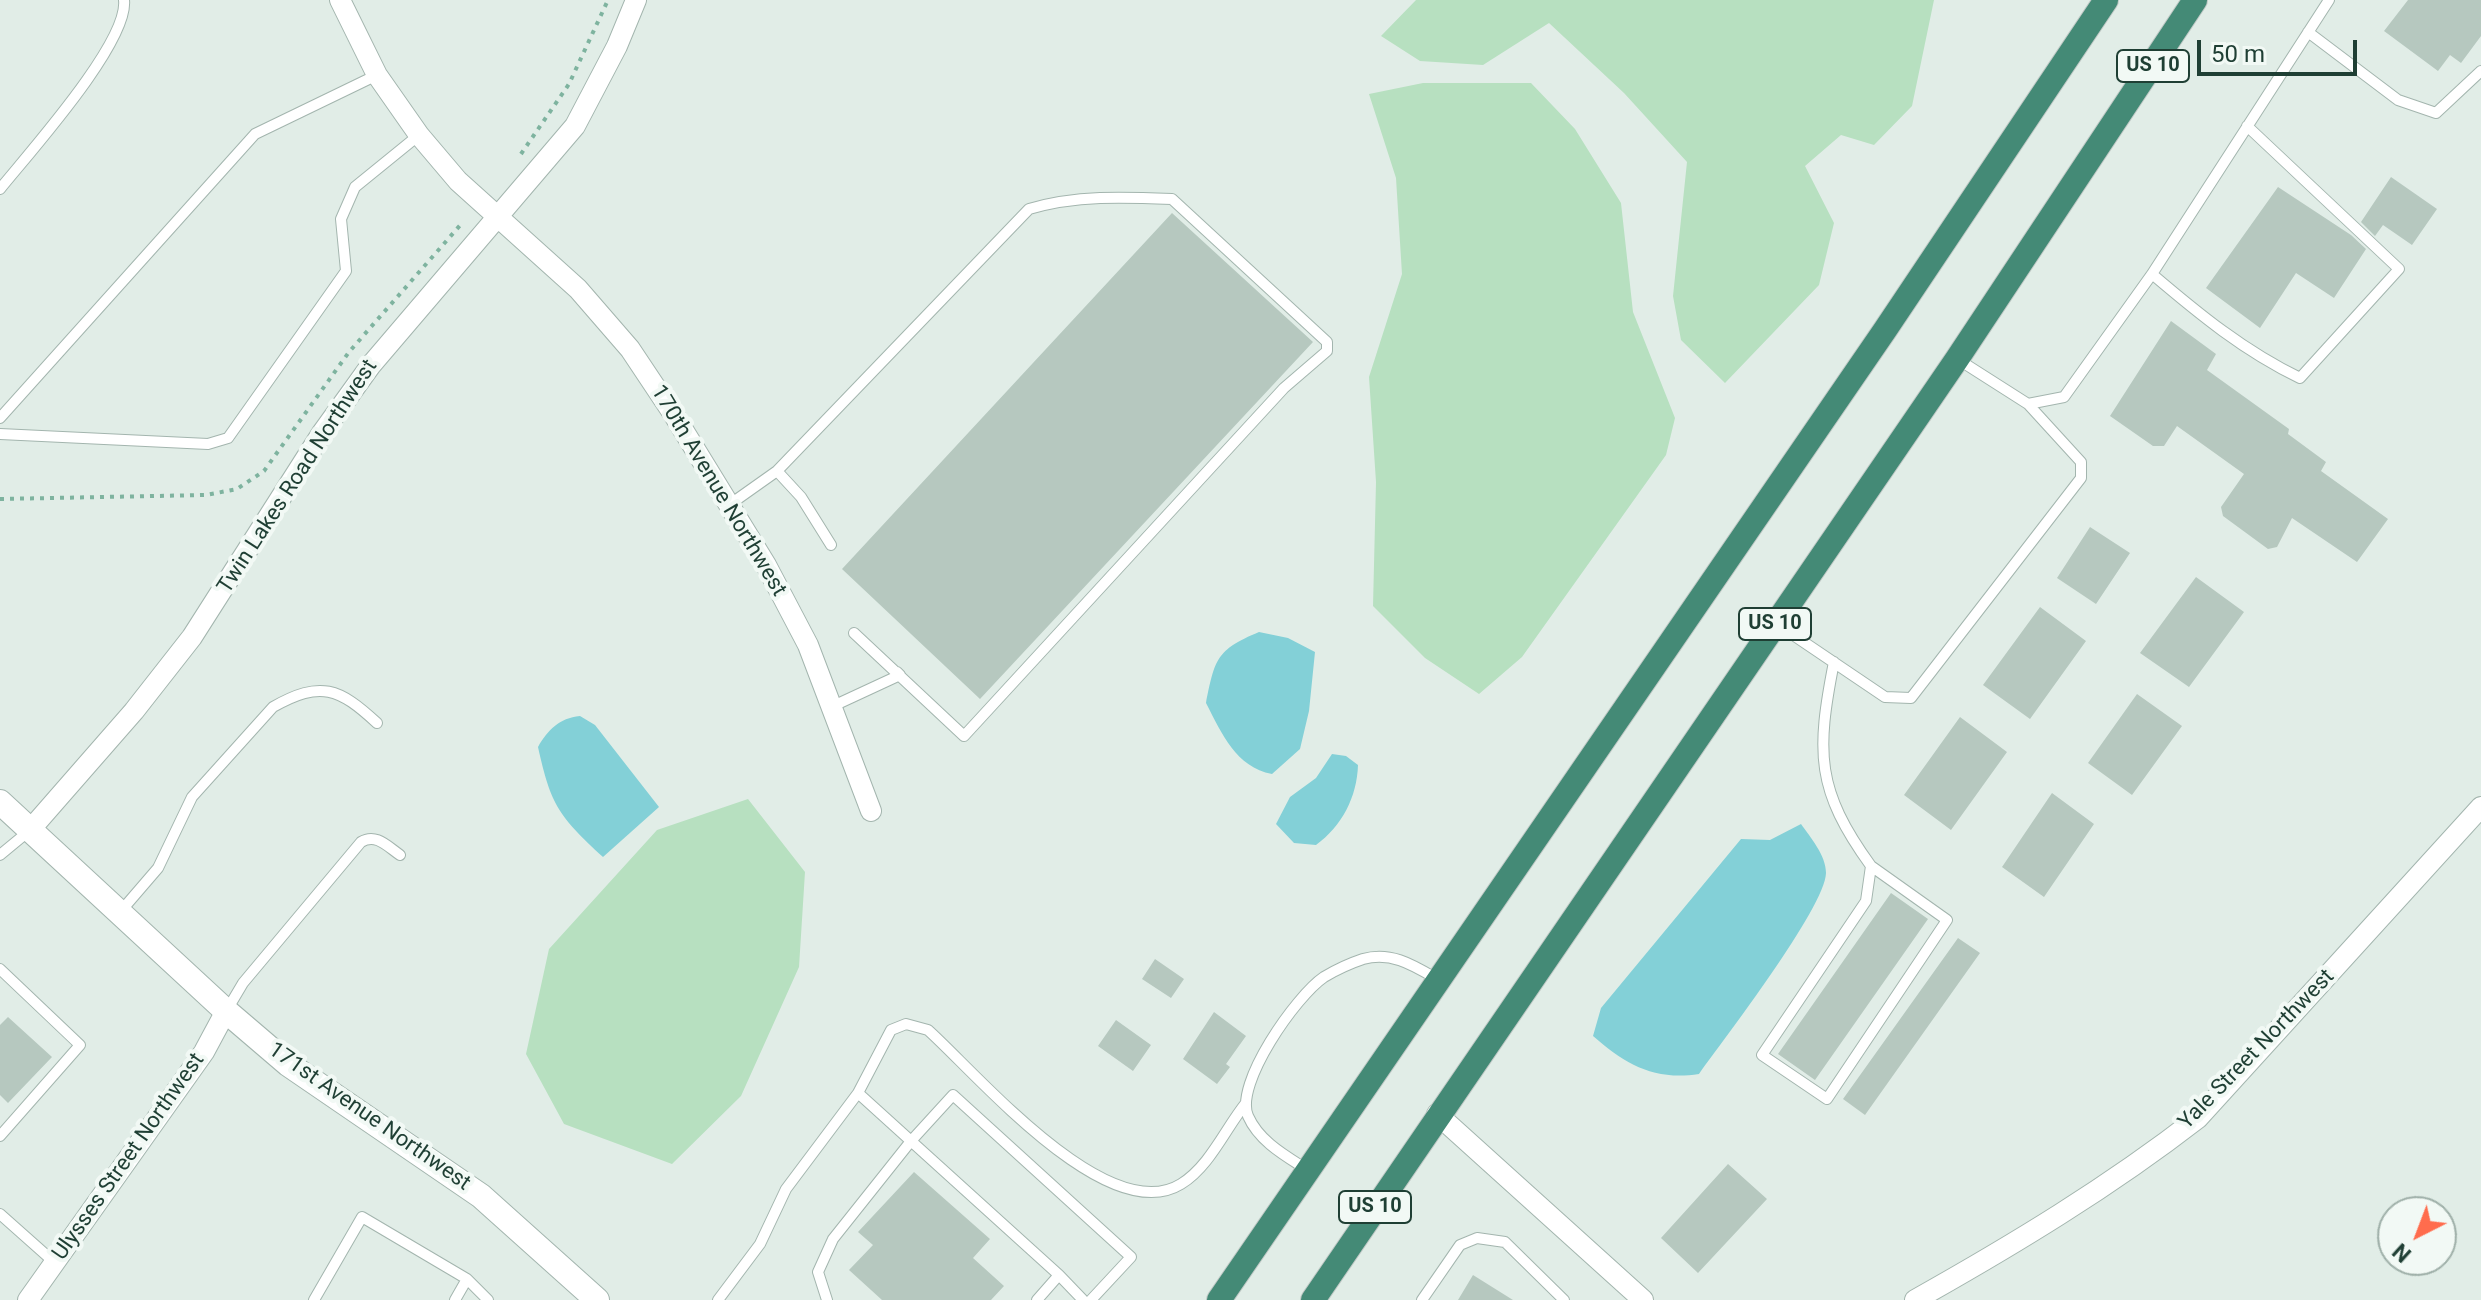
<!DOCTYPE html>
<html>
<head>
<meta charset="utf-8">
<style>
	body { margin:0 }
	#map { position:relative; width:2481px; height:1300px; overflow:hidden; background:#e1ede7; font-family:Roboto,sans-serif }
	canvas { display:block }
	.north { position:absolute; left:2377px; top:1196px; width:80px; height:80px; box-sizing:border-box; background:#f2f9f5; border:2px solid #9eafa8; border-radius:50%; rotate:222deg; font-size:22px; font-weight:700; line-height:32px; text-align:center; color:#1f3f34 }
	.north::after { content:''; display:block; margin:auto; width:28px; height:36px; background:#ff6c4d; clip-path:polygon(50% 0,100% 100%,50% 72%,0 100%) }
	.scale { position:absolute; left:2197px; top:40px; width:160px; height:36px; box-sizing:border-box; border:4px solid #1f3f34; border-top:0; padding-left:10px; font-size:24px; line-height:28px; white-space:nowrap; color:#1f3f34; -webkit-text-stroke:6px #f2f9f5; paint-order:stroke }
</style>
</head>
<body>
<div id="map">
<canvas width="2481" height="1300"></canvas>
<div class="north">N</div>
<div class="scale">50 m</div>
</div>
<script>
const ctx = document.querySelector('canvas').getContext('2d');
ctx.lineJoin = 'round';
function fillPath(path, color) { ctx.fillStyle = color; ctx.fill(path, 'evenodd'); }
function strokePath(path, color, width, dash) { ctx.strokeStyle = color; ctx.lineWidth = width; ctx.lineCap = dash ? 'butt' : 'round'; ctx.setLineDash(dash || []); ctx.stroke(path); }
function label(font, color, halo, rows, align = 'center') {
  ctx.font = font + ' Roboto,sans-serif'; ctx.lineWidth = 8; ctx.setLineDash([]); ctx.textBaseline = 'middle'; ctx.strokeStyle = halo; ctx.fillStyle = color; for (const [text, x, y, turn = 0] of rows) {
    ctx.save(); ctx.translate(x, y); ctx.rotate((+turn || 0) * Math.PI / 180); ctx.textAlign = isNaN(turn) ? turn : align; if (halo) ctx.strokeText(text, 0, 0); ctx.fillText(text, 0, 0); ctx.restore();
  }
}
const green = new Path2D(`
	M1416,0H1934L1912,106L1874,145L1841,135L1805,166L1834,223L1819,285L1725,383L1681,340L1673,296L1687,162L1624,93L1549,23L1483,65L1420,61L1381,36Z
	M1423,83H1531L1575,129L1621,203L1633,312L1675,418L1666,455L1522,657L1479,694L1425,658L1373,606L1376,482L1369,377L1402,274L1396,178L1369,94Z
	M748,799L805,872L799,967L741,1096L672,1164L564,1124L526,1054L549,949L657,830Z`);
const water = new Path2D(`
	M1259,632L1288,638L1315,652L1309,711L1300,749L1272,774C1236,767 1222,734 1206,703C1215,659 1216,650 1259,632Z
	M580,716L595,725L659,807L603,857C559,816 551,806 538,747C548,730 559,718 580,716Z
	M1332,754L1346,756L1358,765C1357,797 1342,826 1316,845L1294,843L1276,824L1290,797L1316,778Z
	M1801,824C1810,837 1826,855 1826,873C1825,908 1724,1039 1699,1074C1654,1081 1625,1064 1593,1036L1601,1008L1741,839L1770,840Z`);
const building = new Path2D(`
	M2408,0H2481V36L2461,63L2450,55L2438,71L2384,31Z
	M2391,177L2437,209L2412,245L2383,225L2375,236L2361,222Z
	M2278,187L2351,235L2366,249L2334,298L2296,273L2260,328L2206,288Z
	M1172,213L1313,342L980,699L842,569Z
	M2171,321L2216,354L2207,370L2289,429L2288,434L2326,462L2321,471L2388,519L2357,562L2292,518L2277,547L2268,549L2223,516L2221,507L2244,474L2177,426L2164,446H2153L2110,416Z
	M2090,527L2130,553L2096,604L2057,578Z
	M2196,577L2244,612L2189,687L2140,653Z
	M2040,607L2086,641L2030,719L1983,685Z
	M2137,694L2182,726L2132,795L2088,763Z
	M1960,717L2007,752L1951,830L1904,795Z
	M2052,793L2094,824L2044,897L2002,867Z
	M1891,893L1928,919L1815,1080L1778,1054Z
	M1958,938L1980,953L1865,1115L1843,1099Z
	M1155,959L1184,979L1171,998L1142,979Z
	M1214,1012L1246,1036L1226,1064L1230,1067L1217,1084L1183,1059Z
	M8,1017L52,1057L8,1103L0,1095V1025Z
	M1116,1020L1151,1045L1133,1071L1098,1046Z
	M1728,1164L1767,1199L1698,1273L1661,1238Z
	M914,1172L990,1239L973,1258L1004,1286L991,1300H882L849,1270L873,1245L858,1232Z
	M1473,1275L1513,1300H1458Z`);
const path = new Path2D(`
	M521,154L569,84L608,0
	M0,499L206,495L237,489L264,471L349,352L463,222`);
const service = new Path2D(`
	M2308,32L2398,100L2436,113L2481,71
	M0,189C29,153 129,42 124,0
	M2152,274C2199,314 2244,351 2300,378L2399,269L2247,126
	M2028,404L2064,397L2152,274L2329,0
	M0,418L255,134L377,75
	M0,434L208,444L228,438L346,271L341,219L355,187L419,135
	M777,471L1029,209C1076,195 1124,197 1172,199L1327,342V351L1284,388L964,736L854,633
	M729,505L777,471L801,497L831,545
	M1777,624L1885,697L1911,698L2081,478V462L2028,404L1959,360
	M1834,662C1816,753 1816,790 1871,866L1866,901L1762,1055L1827,1099L1947,920L1871,866
	M831,707L900,675L897,672
	M0,855L29,831
	M121,911L158,868L192,797L273,707C321,680 339,688 377,723
	M0,969L80,1045L0,1136
	M227,1010L243,983L361,842C376,833 387,846 400,855
	M858,1093L911,1141L953,1095L1131,1257L1091,1300
	M1306,1169C1284,1155 1259,1141 1248,1116C1234,1084 1296,996 1324,977C1334,971 1351,963 1363,959C1391,951 1413,965 1437,979
	M0,1214L54,1262
	M1059,1275L1083,1300
	M467,1279L488,1300
	M314,1300L362,1217L467,1279L455,1300
	M718,1300L760,1244L786,1189L858,1093L891,1030L906,1024L928,1030C978,1075 1108,1229 1181,1184C1210,1166 1225,1129 1246,1103
	M827,1300L818,1272L833,1239L911,1141L1059,1275L1037,1300
	M1422,1300L1460,1245L1477,1238L1505,1242L1564,1300`);
const minor = new Path2D(`
	M340,0L377,75L419,135L458,181L578,289L630,349L674,415L766,565L808,645L871,811
	M30,830L134,711L192,637L322,433L371,365L575,126L617,46L636,0
	M1437,1114L1643,1300
	M28,1300L204,1052L226,1011
	M1915,1300C2013,1245 2109,1187 2198,1118L2481,807`);
const tertiary = new Path2D(`
	M0,802L226,1011L288,1064L481,1196L597,1300`);
const trunk = new Path2D(`
	M1219,1300L1885,330L2106,0
	M1313,1300L1957,359L2195,0`);
const shields = [
	[2153,66,72],
	[1775,624,72],
	[1375,1207,72]
];
const shieldNames = [
	["US 10",2153,66],
	["US 10",1775,624],
	["US 10",1375,1207]
];
const streetNames = [
	["Twin Lakes Road Northwest",298,477,-57],
	["170th Avenue Northwest",718,491,59],
	["Yale Street Northwest",2257,1050,-46],
	["171st Avenue Northwest",369,1117,35],
	["Ulysses Street Northwest",129,1157,-55]
];
fillPath(green, '#b7e0c0');
fillPath(water, '#83d0d7');
fillPath(building, '#b6c8bf');
strokePath(service, '#a3b5ae', 12);
strokePath(minor, '#a3b5ae', 22);
strokePath(tertiary, '#a3b5ae', 26);
strokePath(trunk, '#c0c9c6', 26);
strokePath(path, '#7eb39f', 4, [4, 6]);
strokePath(service, '#fff', 10);
strokePath(minor, '#fff', 20);
strokePath(tertiary, '#fff', 24);
strokePath(trunk, '#448a76', 24);
for (const [x, y, w] of shields) { const box = new Path2D(); box.roundRect(x - w / 2, y - 16, w, 32, 6); ctx.fillStyle = '#f2f9f5'; ctx.fill(box); strokePath(box, '#1f3f34', 2); }
label('bold 20px', '#1f3f34', null, shieldNames);
label('22px', '#1f3f34', '#f2f9f5', streetNames);
</script>
</body>
</html>
